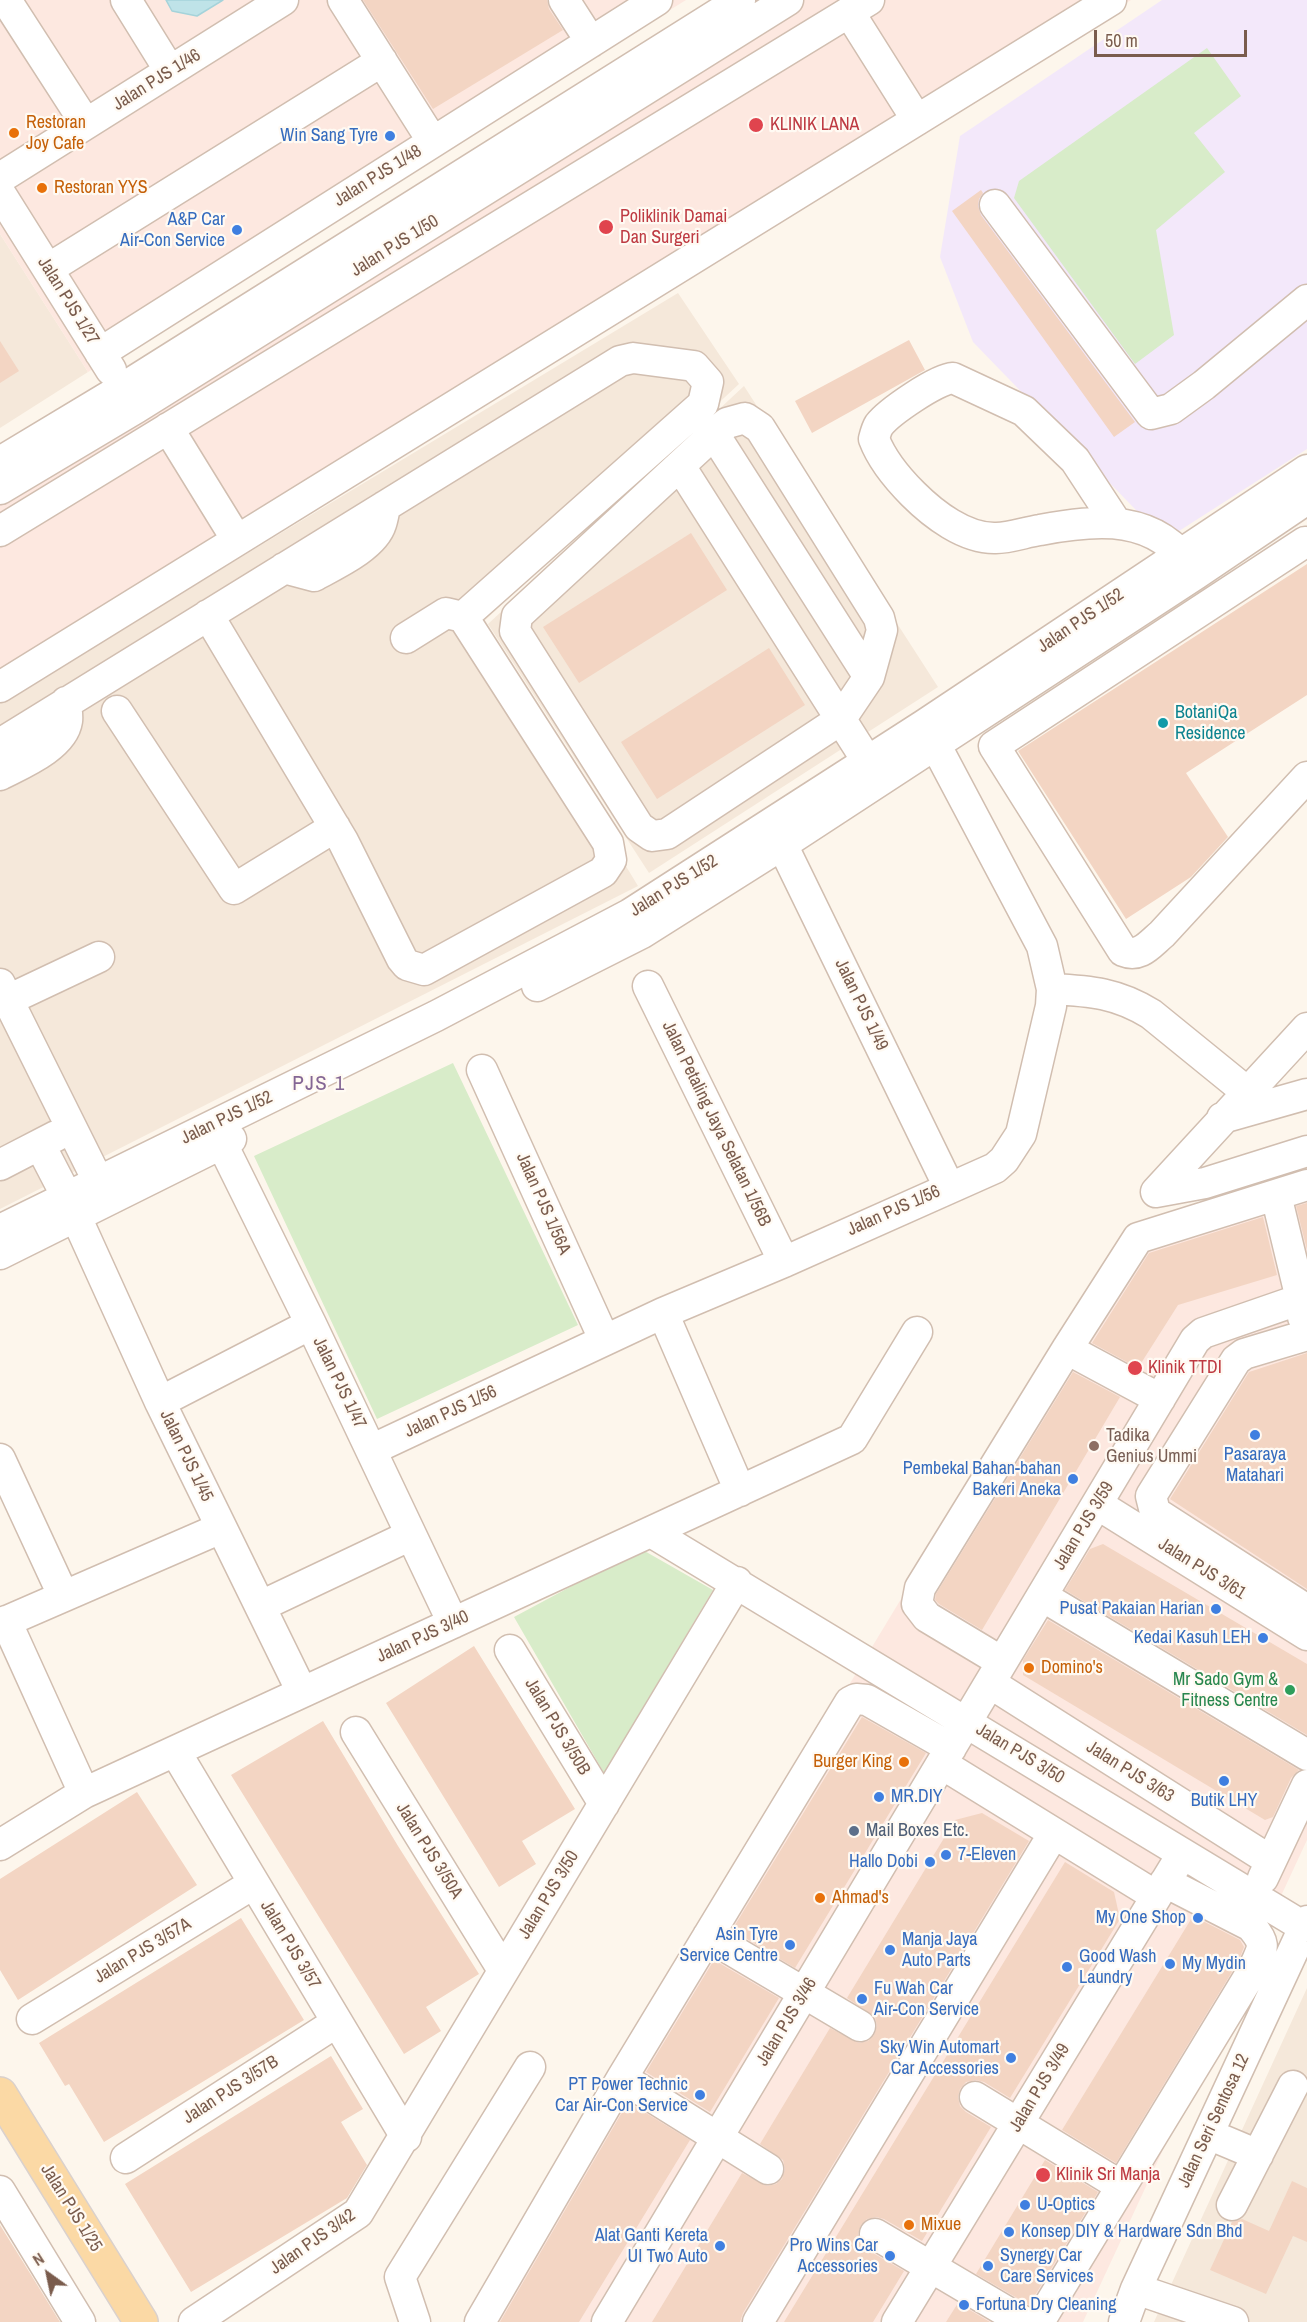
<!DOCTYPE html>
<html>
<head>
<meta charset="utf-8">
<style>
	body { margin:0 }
	#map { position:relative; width:1307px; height:2322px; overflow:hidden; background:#fdf6ec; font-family:"Archivo Narrow",sans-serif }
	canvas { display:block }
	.north { position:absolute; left:18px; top:2244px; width:60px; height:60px; -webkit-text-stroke:4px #fffaf3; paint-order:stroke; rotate:327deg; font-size:16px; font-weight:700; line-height:24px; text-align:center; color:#7a5c4d }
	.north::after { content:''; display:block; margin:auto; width:21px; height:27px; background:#7a5c4d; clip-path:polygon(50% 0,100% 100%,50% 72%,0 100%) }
	.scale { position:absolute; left:1094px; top:30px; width:153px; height:27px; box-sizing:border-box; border:3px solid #7a5c4d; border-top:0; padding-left:8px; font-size:18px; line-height:21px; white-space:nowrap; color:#7a5c4d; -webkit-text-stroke:4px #fffaf3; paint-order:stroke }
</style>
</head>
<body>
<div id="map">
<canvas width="1307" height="2322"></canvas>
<div class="north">N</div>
<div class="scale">50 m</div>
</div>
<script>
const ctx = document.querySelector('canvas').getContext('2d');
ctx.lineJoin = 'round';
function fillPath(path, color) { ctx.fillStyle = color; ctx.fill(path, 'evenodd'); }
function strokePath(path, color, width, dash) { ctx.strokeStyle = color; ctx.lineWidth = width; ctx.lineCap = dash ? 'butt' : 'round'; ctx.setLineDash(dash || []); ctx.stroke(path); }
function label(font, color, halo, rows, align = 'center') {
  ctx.font = font + ' "Archivo Narrow",sans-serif'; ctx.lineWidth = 4.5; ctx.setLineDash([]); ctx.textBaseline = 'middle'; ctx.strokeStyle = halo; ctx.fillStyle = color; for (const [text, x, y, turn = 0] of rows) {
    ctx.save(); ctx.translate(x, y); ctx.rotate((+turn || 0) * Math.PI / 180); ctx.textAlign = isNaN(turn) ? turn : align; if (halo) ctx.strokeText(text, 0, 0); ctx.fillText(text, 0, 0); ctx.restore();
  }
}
const residential = new Path2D(`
	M0,234L88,372L0,428Z
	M678,293L739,384L480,625L638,886L0,1209V703Z
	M744,386L938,687L649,873L488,624Z
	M1307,1988V2322H1154Z`);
const commercial = new Path2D(`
	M0,0H686L88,372L0,234Z
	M802,0H1131L0,699V499Z
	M1307,1174V1840L1083,2322H464L1121,1235Z`);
const education = new Path2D(`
	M1162,0H1307V449L1165,540L973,342L940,257L960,136Z`);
const green = new Path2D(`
	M1207,48L1241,96L1194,133L1225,172L1156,230L1174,335L1135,364L1014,198L1019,181Z
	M453,1063L578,1325L377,1419L254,1156Z
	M641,1549L713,1590L604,1773L514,1617Z`);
const water = new Path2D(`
	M166,0H223L197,16L172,11Z`);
const building = new Path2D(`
	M363,0H547L549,9L563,30L433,109Z
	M981,190L983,193L979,199L978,206L981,215L1135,422L1114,437L952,211Z
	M909,340L925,370L812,433L795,401Z
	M0,341L19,371L0,383Z
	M691,533L727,590L579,683L543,627Z
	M1307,564V695L1186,773L1228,837L1191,877L1126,919L1018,751Z
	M769,648L805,705L657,799L621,742Z
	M1307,1203V1250L1296,1206Z
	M1263,1217L1277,1275L1178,1305L1138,1368L1092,1343L1149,1253Z
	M1307,1353V1589L1170,1499L1249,1372Z
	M1073,1372L1120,1397L982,1630L939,1604L935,1600L936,1594Z
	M1103,1544L1307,1664V1735L1065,1590L1090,1549Z
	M1048,1620L1299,1770L1291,1778L1273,1817L1265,1820L1023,1675V1660Z
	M474,1646L575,1809L522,1841L536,1864L499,1887L386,1703Z
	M862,1717L926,1753L795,1968L732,1930Z
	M323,1721L398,1846L479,1974L426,2007L441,2031L404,2054L231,1775Z
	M137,1792L197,1885L18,2000L0,1970V1879Z
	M982,1813L1029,1841L743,2313L740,2322H652L742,2173L767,2186L776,2184L782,2179L785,2169L783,2160L760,2144L830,2028L859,2043L868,2041L874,2035L877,2026L875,2017L847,1998L955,1820Z
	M1065,1862L1114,1892L1120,1919L1010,2098L984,2082L976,2080L966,2082L960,2089L958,2097L960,2106L966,2112L991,2127L922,2241L884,2219L876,2217L867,2219L861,2225L858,2234L860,2243L866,2249L904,2271L873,2322H784Z
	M1193,1916L1240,1940L1244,1947L1238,1962L1116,2163L1062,2130Z
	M241,1918L304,2020L104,2142L69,2084L65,2086L39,2043Z
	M714,1960L779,1998L710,2112L646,2072Z
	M331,2056L363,2109L341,2122L367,2165L347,2198L191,2292L125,2184Z
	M628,2102L690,2140L579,2322H500Z
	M1045,2160L1098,2192L1029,2305L976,2274Z
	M1292,2181L1307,2188V2242L1293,2236L1266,2294L1210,2270L1232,2222L1242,2219L1269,2231Z
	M0,2225L33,2278L60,2322H0Z
	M958,2303L990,2322H946Z`);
const minor = new Path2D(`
	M6,0L86,124
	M126,0L170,71
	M343,0L433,142
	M564,0L591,42
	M849,12L917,120
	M0,178L283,0
	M0,193L111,370
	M995,205L1151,414L1171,409L1204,385L1307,300
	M48,269L382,61
	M100,353L657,0
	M168,428L237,540
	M714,434L727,423L745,418L760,428L879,618L882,630L869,677L840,720L667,834L652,836L639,827L515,631L517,616L714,434L869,677
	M0,462L123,388L740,0
	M680,466L878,778
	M0,489L136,408L788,0
	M1115,521L1075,460L1024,411L953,378C937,379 889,412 879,425C877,428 875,435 874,439C882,460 897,478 913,494C933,514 965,539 996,538C1010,538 1026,532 1040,530C1098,519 1156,514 1192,569
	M0,531L869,0
	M1307,544L1305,542L994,746L1123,951C1140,958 1149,945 1162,934L1307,777
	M284,568L314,576C334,565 374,547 381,524C383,518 384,512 385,506
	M208,615L343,841L402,959L407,965L424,970L603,872L611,860L608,843L463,617L446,613L406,638
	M0,687L1111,0
	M117,711L234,889L335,827
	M0,744L620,361L633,358L694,366L708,382L703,404L463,617
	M0,775C21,764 63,747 67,721C68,715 66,708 66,702
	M774,828L949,1187
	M0,984L107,1199
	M537,986L642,933L783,844L1196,574L1307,499
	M648,986L784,1262
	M1052,989C1091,991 1117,993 1151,1014L1247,1092
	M8,1000L99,957
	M1307,1028L1156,1192L1205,1183L1307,1151
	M482,1070L604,1339
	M1222,1118L1307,1094
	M222,1144L311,1324L453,1623
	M40,1145L67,1197L160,1402L302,1692
	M0,1165L56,1136
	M1276,1195L1301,1299L1303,1317
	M0,1230L436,1016L630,914L924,725L1307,470
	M0,1254L231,1139
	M663,1313L740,1491
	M1307,1335L1244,1354L1236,1360L1151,1496L1155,1512L1307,1610
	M1067,1349L1160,1399
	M160,1402L311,1324
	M371,1450L663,1313L784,1262L995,1168L1004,1160L1021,1134L1051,1006L1052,989L1042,946L935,744
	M0,1459L63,1595
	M1097,1504L1307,1635
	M651,1532L1304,1927
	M1042,1596L1307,1755
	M261,1606L411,1535
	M6,1621L84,1793
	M0,1624L221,1528
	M510,1650L604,1804
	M1002,1662L927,1617L917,1604L920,1588L1067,1349L1138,1238L1307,1185
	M990,1683L1271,1861
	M356,1732L503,1970
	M175,1751L406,2137
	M942,1764L1156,1896
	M0,1845L84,1793L852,1439L917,1332
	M1263,1878L1307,1785
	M708,1936L860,2026
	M32,2019L253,1884
	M622,2078L768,2169
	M975,2097L1121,2186
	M1208,2134L1258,2155
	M126,2158L337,2022
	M0,2191L80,2322
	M1232,2205L1293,2086
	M875,2234L1024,2322
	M1136,2289L1233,2322
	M194,2322L358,2213L737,1582
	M415,2322L400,2277L530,2067
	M480,2322L622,2078L850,1702L856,1699L867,1700L951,1748
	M607,2322L1195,1340L1203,1333L1307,1297
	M758,2322L1054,1833
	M897,2322L1175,1866
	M1039,2322L1253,1970C1262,1948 1268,1946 1251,1926L1165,1882
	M1124,2322L1136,2289L1307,1921`);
const major = new Path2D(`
	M0,2094L141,2322`);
const markers = [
	[756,125,8,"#e0444e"],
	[14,133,6,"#e8710a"],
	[390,136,6,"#3f7fe0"],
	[42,188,6,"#e8710a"],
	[606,227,8,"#e0444e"],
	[237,230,6,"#3f7fe0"],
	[1163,723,6,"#0f9aa8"],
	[1135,1368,8,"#e0444e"],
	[1255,1435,6,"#3f7fe0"],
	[1094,1446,6,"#8d6e63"],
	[1073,1479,6,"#3f7fe0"],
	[1216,1609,6,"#3f7fe0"],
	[1263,1638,6,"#3f7fe0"],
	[1029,1668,6,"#e8710a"],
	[1290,1690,6,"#2e9e5b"],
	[904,1762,6,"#e8710a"],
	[1224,1781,6,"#3f7fe0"],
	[879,1797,6,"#3f7fe0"],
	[854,1831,6,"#5c6f8a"],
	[946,1855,6,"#3f7fe0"],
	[930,1862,6,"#3f7fe0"],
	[820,1898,6,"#e8710a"],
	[1198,1918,6,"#3f7fe0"],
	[790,1945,6,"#3f7fe0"],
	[890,1950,6,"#3f7fe0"],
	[1170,1964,6,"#3f7fe0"],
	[1067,1967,6,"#3f7fe0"],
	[862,1999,6,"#3f7fe0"],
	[1011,2058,6,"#3f7fe0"],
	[700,2095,6,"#3f7fe0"],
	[1043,2175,8,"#e0444e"],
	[1025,2205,6,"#3f7fe0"],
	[909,2225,6,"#e8710a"],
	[1009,2232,6,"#3f7fe0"],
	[720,2246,6,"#3f7fe0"],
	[890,2256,6,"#3f7fe0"],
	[988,2266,6,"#3f7fe0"],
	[964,2305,6,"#3f7fe0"]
];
const streetNames = [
	["Jalan PJS 1/46",157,80,-32],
	["Jalan PJS 1/48",378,176,-32],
	["Jalan PJS 1/50",395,246,-32],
	["Jalan PJS 1/27",68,301,58],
	["Jalan PJS 1/52",1081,621,-34],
	["Jalan PJS 1/52",674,886,-32],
	["Jalan PJS 1/49",861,1005,64],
	["Jalan PJS 1/52",227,1118,-26],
	["Jalan Petaling Jaya Selatan 1/56B",716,1124,64],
	["Jalan PJS 1/56A",543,1204,66],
	["Jalan PJS 1/56",894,1211,-24],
	["Jalan PJS 1/47",339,1383,64],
	["Jalan PJS 1/56",451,1412,-25],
	["Jalan PJS 1/45",186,1456,64],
	["Jalan PJS 3/59",1084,1526,-59],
	["Jalan PJS 3/61",1202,1569,32],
	["Jalan PJS 3/40",423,1637,-25],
	["Jalan PJS 3/50B",557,1727,59],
	["Jalan PJS 3/50",1020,1754,31],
	["Jalan PJS 3/63",1130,1772,32],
	["Jalan PJS 3/50A",429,1851,58],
	["Jalan PJS 3/50",549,1895,-59],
	["Jalan PJS 3/57",290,1945,59],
	["Jalan PJS 3/57A",143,1951,-31],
	["Jalan PJS 3/46",787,2022,-59],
	["Jalan PJS 3/49",1040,2088,-59],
	["Jalan PJS 3/57B",231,2090,-33],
	["Jalan Seri Sentosa 12",1214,2121,-65],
	["Jalan PJS 1/25",71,2208,58],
	["Jalan PJS 3/42",313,2242,-35]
];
const foodNames = [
	["Restoran",26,123],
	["Joy Cafe",26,144],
	["Restoran YYS",54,188],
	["Domino's",1041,1668],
	["Burger King",892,1762,"right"],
	["Ahmad's",832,1898],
	["Mixue",921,2225]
];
const healthNames = [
	["KLINIK LANA",770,125],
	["Poliklinik Damai",620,217],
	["Dan Surgeri",620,238],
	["Klinik TTDI",1148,1368],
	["Klinik Sri Manja",1056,2175]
];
const shopNames = [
	["Win Sang Tyre",378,136],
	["A&P Car",225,220],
	["Air-Con Service",225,241],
	["Pasaraya",1255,1455,"center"],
	["Matahari",1255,1476,"center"],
	["Pembekal Bahan-bahan",1061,1469],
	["Bakeri Aneka",1061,1490],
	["Pusat Pakaian Harian",1204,1609],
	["Kedai Kasuh LEH",1251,1638],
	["MR.DIY",891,1797,"left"],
	["Butik LHY",1224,1801,"center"],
	["7-Eleven",958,1855,"left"],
	["Hallo Dobi",918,1862],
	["My One Shop",1186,1918],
	["Asin Tyre",778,1935],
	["Service Centre",778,1956],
	["Manja Jaya",902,1940,"left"],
	["Auto Parts",902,1961,"left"],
	["Good Wash",1079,1957,"left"],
	["Laundry",1079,1978,"left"],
	["My Mydin",1182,1964,"left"],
	["Fu Wah Car",874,1989,"left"],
	["Air-Con Service",874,2010,"left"],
	["Sky Win Automart",999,2048],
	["Car Accessories",999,2069],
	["PT Power Technic",688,2085],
	["Car Air-Con Service",688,2106],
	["U-Optics",1037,2205,"left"],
	["Konsep DIY & Hardware Sdn Bhd",1021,2232,"left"],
	["Alat Ganti Kereta",708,2236],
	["UI Two Auto",708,2257],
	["Pro Wins Car",878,2246],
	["Accessories",878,2267],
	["Synergy Car",1000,2256,"left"],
	["Care Services",1000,2277,"left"],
	["Fortuna Dry Cleaning",976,2305,"left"]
];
const cultureNames = [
	["BotaniQa",1175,713],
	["Residence",1175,734]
];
const educationNames = [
	["Tadika",1106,1436],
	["Genius Ummi",1106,1457]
];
const leisureNames = [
	["Mr Sado Gym &",1278,1680],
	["Fitness Centre",1278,1701]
];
const serviceNames = [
	["Mail Boxes Etc.",866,1831]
];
const quarterNames = [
	["PJS 1",319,1084]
];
fillPath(residential, '#f5e8da');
fillPath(commercial, '#fde8e0');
fillPath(education, '#f3e8fa');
fillPath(green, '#d8ecc9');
fillPath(water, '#bfe3e8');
strokePath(water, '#a5d3da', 1.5);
fillPath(building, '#f3d5c3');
strokePath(minor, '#d1beb0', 33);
strokePath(major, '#dad1cd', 36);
strokePath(minor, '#fff', 30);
strokePath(major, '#fbd9a5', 33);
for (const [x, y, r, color] of markers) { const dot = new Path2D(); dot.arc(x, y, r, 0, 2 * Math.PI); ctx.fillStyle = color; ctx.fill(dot); strokePath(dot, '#fffaf3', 2); }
label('18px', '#7a5c4d', '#fffaf3', streetNames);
label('18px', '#c56008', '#fffaf3', foodNames, 'left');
label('18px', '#be3a42', '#fffaf3', healthNames, 'left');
label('18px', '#366cbe', '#fffaf3', shopNames, 'right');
label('18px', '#0d838f', '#fffaf3', cultureNames, 'left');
label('18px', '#785e54', '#fffaf3', educationNames, 'left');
label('18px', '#27864d', '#fffaf3', leisureNames, 'right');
label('18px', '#4e5e75', '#fffaf3', serviceNames, 'left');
ctx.letterSpacing = '1.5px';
label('21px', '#846695', '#fffaf3', quarterNames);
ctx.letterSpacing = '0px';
</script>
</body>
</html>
